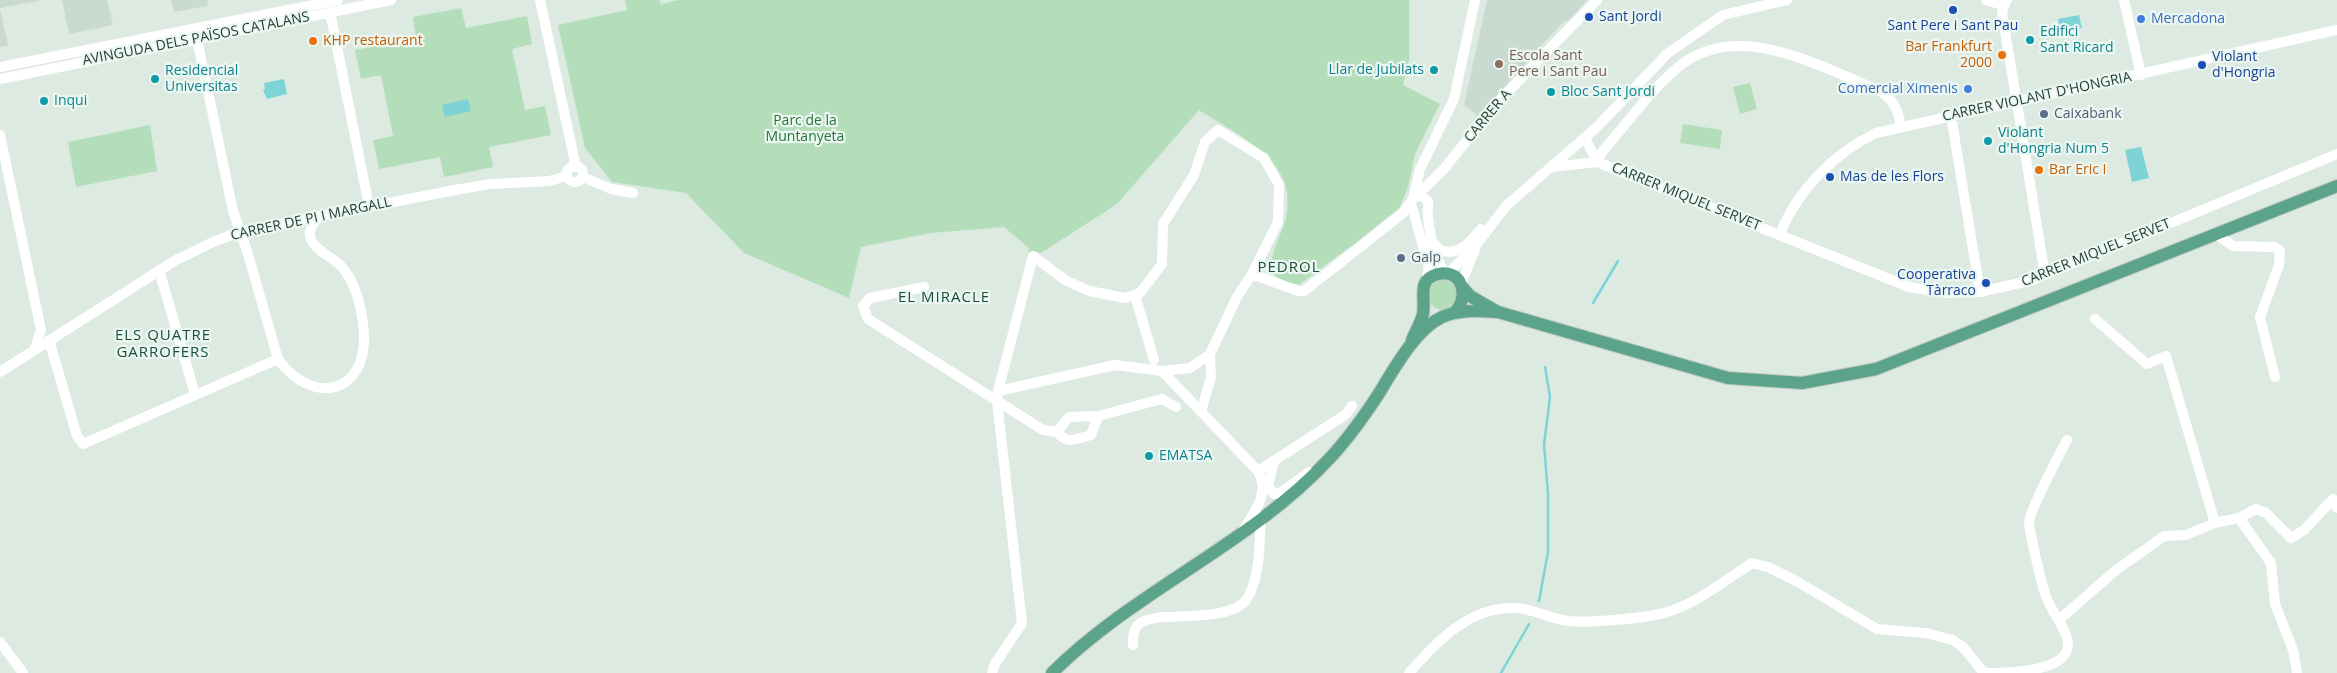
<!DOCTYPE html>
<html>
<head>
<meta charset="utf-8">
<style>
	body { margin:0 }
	canvas { display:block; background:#dceae2 }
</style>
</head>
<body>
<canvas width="2337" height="673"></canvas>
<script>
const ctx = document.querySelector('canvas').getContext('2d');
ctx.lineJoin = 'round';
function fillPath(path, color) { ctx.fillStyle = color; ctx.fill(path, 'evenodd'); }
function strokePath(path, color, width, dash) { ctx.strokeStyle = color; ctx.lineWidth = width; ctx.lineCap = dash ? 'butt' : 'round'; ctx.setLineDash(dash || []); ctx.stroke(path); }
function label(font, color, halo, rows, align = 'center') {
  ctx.font = font + ' "Open Sans",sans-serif'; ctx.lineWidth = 4.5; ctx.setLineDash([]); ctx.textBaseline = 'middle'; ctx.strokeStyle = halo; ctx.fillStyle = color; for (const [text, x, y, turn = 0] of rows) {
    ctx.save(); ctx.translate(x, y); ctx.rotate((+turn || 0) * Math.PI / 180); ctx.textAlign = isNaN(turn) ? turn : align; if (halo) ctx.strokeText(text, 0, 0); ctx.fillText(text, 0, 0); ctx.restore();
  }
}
const built = new Path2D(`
	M0,0H43L0,8L8,46L0,47Z
	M62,0H107L113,25L69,34Z
	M171,0H207L208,6L174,12Z
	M1487,0H1587L1569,20L1562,23L1478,116L1464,105Z`);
const green = new Path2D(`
	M625,0H660L661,4L679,0H1409V60L1403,85L1440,104L1415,154L1408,187L1400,207L1358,241L1300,284C1293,285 1288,282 1282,280C1258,270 1283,234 1286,218C1288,208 1288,197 1286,187C1276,150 1229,130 1199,110L1117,204L1041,253L1033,251L1028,253L1029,248L1004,227L931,233L861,247L849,298L744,253L686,193L612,182L585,148L558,25L627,10Z
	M461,8L466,28L527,16L532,44L512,49L525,110L545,106L551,135L489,147L493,167L444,177L440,157L379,169L373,140L393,136L381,75L361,79L355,50L416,38L413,17Z
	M1750,83L1757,109L1740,114L1733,87Z
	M1683,124L1722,130L1720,149L1680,143Z
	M150,125L157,171L76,187L68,142Z
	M1428 295a15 15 0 1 1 30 0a15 15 0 1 1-30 0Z`);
const water = new Path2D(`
	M2079,15L2082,28L2060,31L2058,19Z
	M284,79L287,94L267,99L263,90L265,89L264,83Z
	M468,99L471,111L445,117L442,105Z
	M2141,147L2149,178L2132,182L2125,150Z`);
const stream = new Path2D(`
	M1593,303L1618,261
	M1539,601L1548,552V494L1544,445L1550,397L1545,367
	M1501,673L1529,624`);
const minor = new Path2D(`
	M540,0L576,167
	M1986,0L1999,4L2007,0
	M2124,0L2141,75
	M2006,1L2002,12L2045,275
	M330,12L369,206
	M197,39L233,211L248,254L278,359
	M0,67L338,0
	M0,79L391,0
	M1951,116L1980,292
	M0,135L41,330L35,348
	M1585,138L1597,162
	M1597,162L1602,152C1626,125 1648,93 1676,69C1736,17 1818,66 1880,91C1894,100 1898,111 1901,126
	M567 174a8 8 0 1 1 16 0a8 8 0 1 1-16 0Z
	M1552,167L1597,162L1909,287L1947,293L1980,292L2033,280L2337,154
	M583,177L611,189L633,193
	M1417,196H1422L1428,201C1429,206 1427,211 1428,217C1430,235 1435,259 1446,274
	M1413,199L1420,169L1454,99L1475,0
	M1412,207L1429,267L1426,282
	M1780,234C1797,191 1834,153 1876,133L2337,30
	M2216,234L2233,246L2274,247L2280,251L2279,265L2260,317L2275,377
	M1433,242L1440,250C1459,257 1470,242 1481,229
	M159,270L195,394
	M1252,274L1298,291H1304L1403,213L1413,199L1443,170L1497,103L1597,0
	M1448,274L1477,244L1506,206L1597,127L1668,53L1723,15L1787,0
	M1461,283L1475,250
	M924,287L870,298L863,306L868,319L1043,430L1057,432L1069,417L1098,416L1162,399L1176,407
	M1135,295L1154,360
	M2095,319L2147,364L2166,356L2215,523
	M49,340L77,436L83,444L278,359C313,407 367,394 364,333C362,310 357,282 340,265C332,257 312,249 310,236C308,229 315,221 319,216
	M1162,371L1258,471C1270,493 1255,512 1243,530
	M0,372L176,260L213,242L239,232L455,190L490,184L549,181L567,176
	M1201,412L1211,377L1210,354
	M1057,432C1067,445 1077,439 1091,435L1098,416
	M1274,461L1268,486L1274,494L1280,493L1309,472
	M1258,471L1345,415L1352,406
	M2239,518L2271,563L2275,604L2293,650L2297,673
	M2060,619L2115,571L2164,536L2186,535L2215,523L2239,518L2256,509L2266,513L2291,538L2304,530L2333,499L2337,508
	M0,642L23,673
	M1133,645C1133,638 1133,629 1139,624C1155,609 1232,626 1248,597C1261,574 1259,542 1261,517
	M992,673L995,664L1022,623L997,401L998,391L1033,256L1065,280L1089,291L1125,298L1140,293L1162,264L1163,224L1194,175L1205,142L1218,130L1264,158L1279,185L1278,222L1252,274L1237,297L1210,354L1190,368L1162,371L1115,365L998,391
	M1409,673C1438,641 1469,606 1516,608C1534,609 1551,619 1568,621C1588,623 1635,619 1655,615C1690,609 1723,582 1752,563L1768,567L1798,582L1877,629L1926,633L1953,640L1963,647L1984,673C2006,673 2077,673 2067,638C2063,624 2054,615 2048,601C2042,589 2031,538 2029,523C2028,514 2060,453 2067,440`);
const major = new Path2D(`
	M1463,288L1470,296L1496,311
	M1412,340C1415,332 1421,323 1423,314C1426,299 1416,279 1438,274C1463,268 1470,298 1454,313
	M1052,673C1135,590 1250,545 1330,458C1347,440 1362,419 1376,398C1392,373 1414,330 1442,317C1460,309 1479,311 1498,312L1728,378L1802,383L1876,369L2337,186`);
const markers = [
	[1953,10,5,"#1a4fb4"],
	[1589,17,5,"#1a4fb4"],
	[2141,19,5,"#3f7fe0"],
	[2030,40,5,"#0f9aa8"],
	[313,41,5,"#e8710a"],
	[2002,55,5,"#e8710a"],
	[1499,64,5,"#8d6e63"],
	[2202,65,5,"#1a4fb4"],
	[1434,70,5,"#0f9aa8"],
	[155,79,5,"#0f9aa8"],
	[1968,89,5,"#3f7fe0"],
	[1551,92,5,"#0f9aa8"],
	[44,101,5,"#0f9aa8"],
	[2044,114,5,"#5c6f8a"],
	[1988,141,5,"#0f9aa8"],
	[2039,170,5,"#e8710a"],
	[1830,177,5,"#1a4fb4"],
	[1401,258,5,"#5c6f8a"],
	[1986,283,5,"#1a4fb4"],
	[1149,456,5,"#0f9aa8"]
];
const transitNames = [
	["Sant Jordi",1599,17],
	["Sant Pere i Sant Pau",1953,26,"center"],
	["Violant",2212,57],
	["d'Hongria",2212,73],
	["Mas de les Flors",1840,177],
	["Cooperativa",1976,275,"right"],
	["Tàrraco",1976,291,"right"]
];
const shopNames = [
	["Mercadona",2151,19],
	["Comercial Ximenis",1958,89,"right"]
];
const cultureNames = [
	["Edifici",2040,32],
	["Sant Ricard",2040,48],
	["Llar de Jubilats",1424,70,"right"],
	["Residencial",165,71],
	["Universitas",165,87],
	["Bloc Sant Jordi",1561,92],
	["Inqui",54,101],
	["Violant",1998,133],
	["d'Hongria Num 5",1998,149],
	["EMATSA",1159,456]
];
const streetNames = [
	["AVINGUDA DELS PAÏSOS CATALANS",196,39,-11],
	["CARRER VIOLANT D'HONGRIA",2037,97,-12],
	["CARRER A",1488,116,-50],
	["CARRER MIQUEL SERVET",1686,197,22],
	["CARRER DE PI I MARGALL",311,219,-12],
	["CARRER MIQUEL SERVET",2096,253,-22]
];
const foodNames = [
	["KHP restaurant",323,41],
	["Bar Frankfurt",1992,47,"right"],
	["2000",1992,63,"right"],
	["Bar Eric I",2049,170]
];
const educationNames = [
	["Escola Sant",1509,56],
	["Pere i Sant Pau",1509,72]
];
const serviceNames = [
	["Caixabank",2054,114],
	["Galp",1411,258]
];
const parkNames = [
	["Parc de la",805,121],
	["Muntanyeta",805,137]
];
const neighbourhoodNames = [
	["PEDROL",1289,268],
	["EL MIRACLE",944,298],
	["ELS QUATRE",163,336],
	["GARROFERS",163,353]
];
fillPath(built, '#cbdad1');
fillPath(green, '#b3deb9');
fillPath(water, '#7ed3d6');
strokePath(stream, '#7ed3d6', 2.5);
strokePath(major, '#c0c8c5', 14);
strokePath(minor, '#fff', 10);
strokePath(major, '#5ca489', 12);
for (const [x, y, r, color] of markers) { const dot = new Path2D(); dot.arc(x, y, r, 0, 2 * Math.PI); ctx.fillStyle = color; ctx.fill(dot); strokePath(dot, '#edf7f1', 2); }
label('14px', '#164399', '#edf7f1', transitNames, 'left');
label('14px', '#366cbe', '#edf7f1', shopNames, 'left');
label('14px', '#0d838f', '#edf7f1', cultureNames, 'left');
label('14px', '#1d3b2f', '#edf7f1', streetNames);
label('14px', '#c56008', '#edf7f1', foodNames, 'left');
label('14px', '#785e54', '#edf7f1', educationNames, 'left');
label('14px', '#4e5e75', '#edf7f1', serviceNames, 'left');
label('14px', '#247539', '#edf7f1', parkNames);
ctx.letterSpacing = '1px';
label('15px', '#184e3a', '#edf7f1', neighbourhoodNames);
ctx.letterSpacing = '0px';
</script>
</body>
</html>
